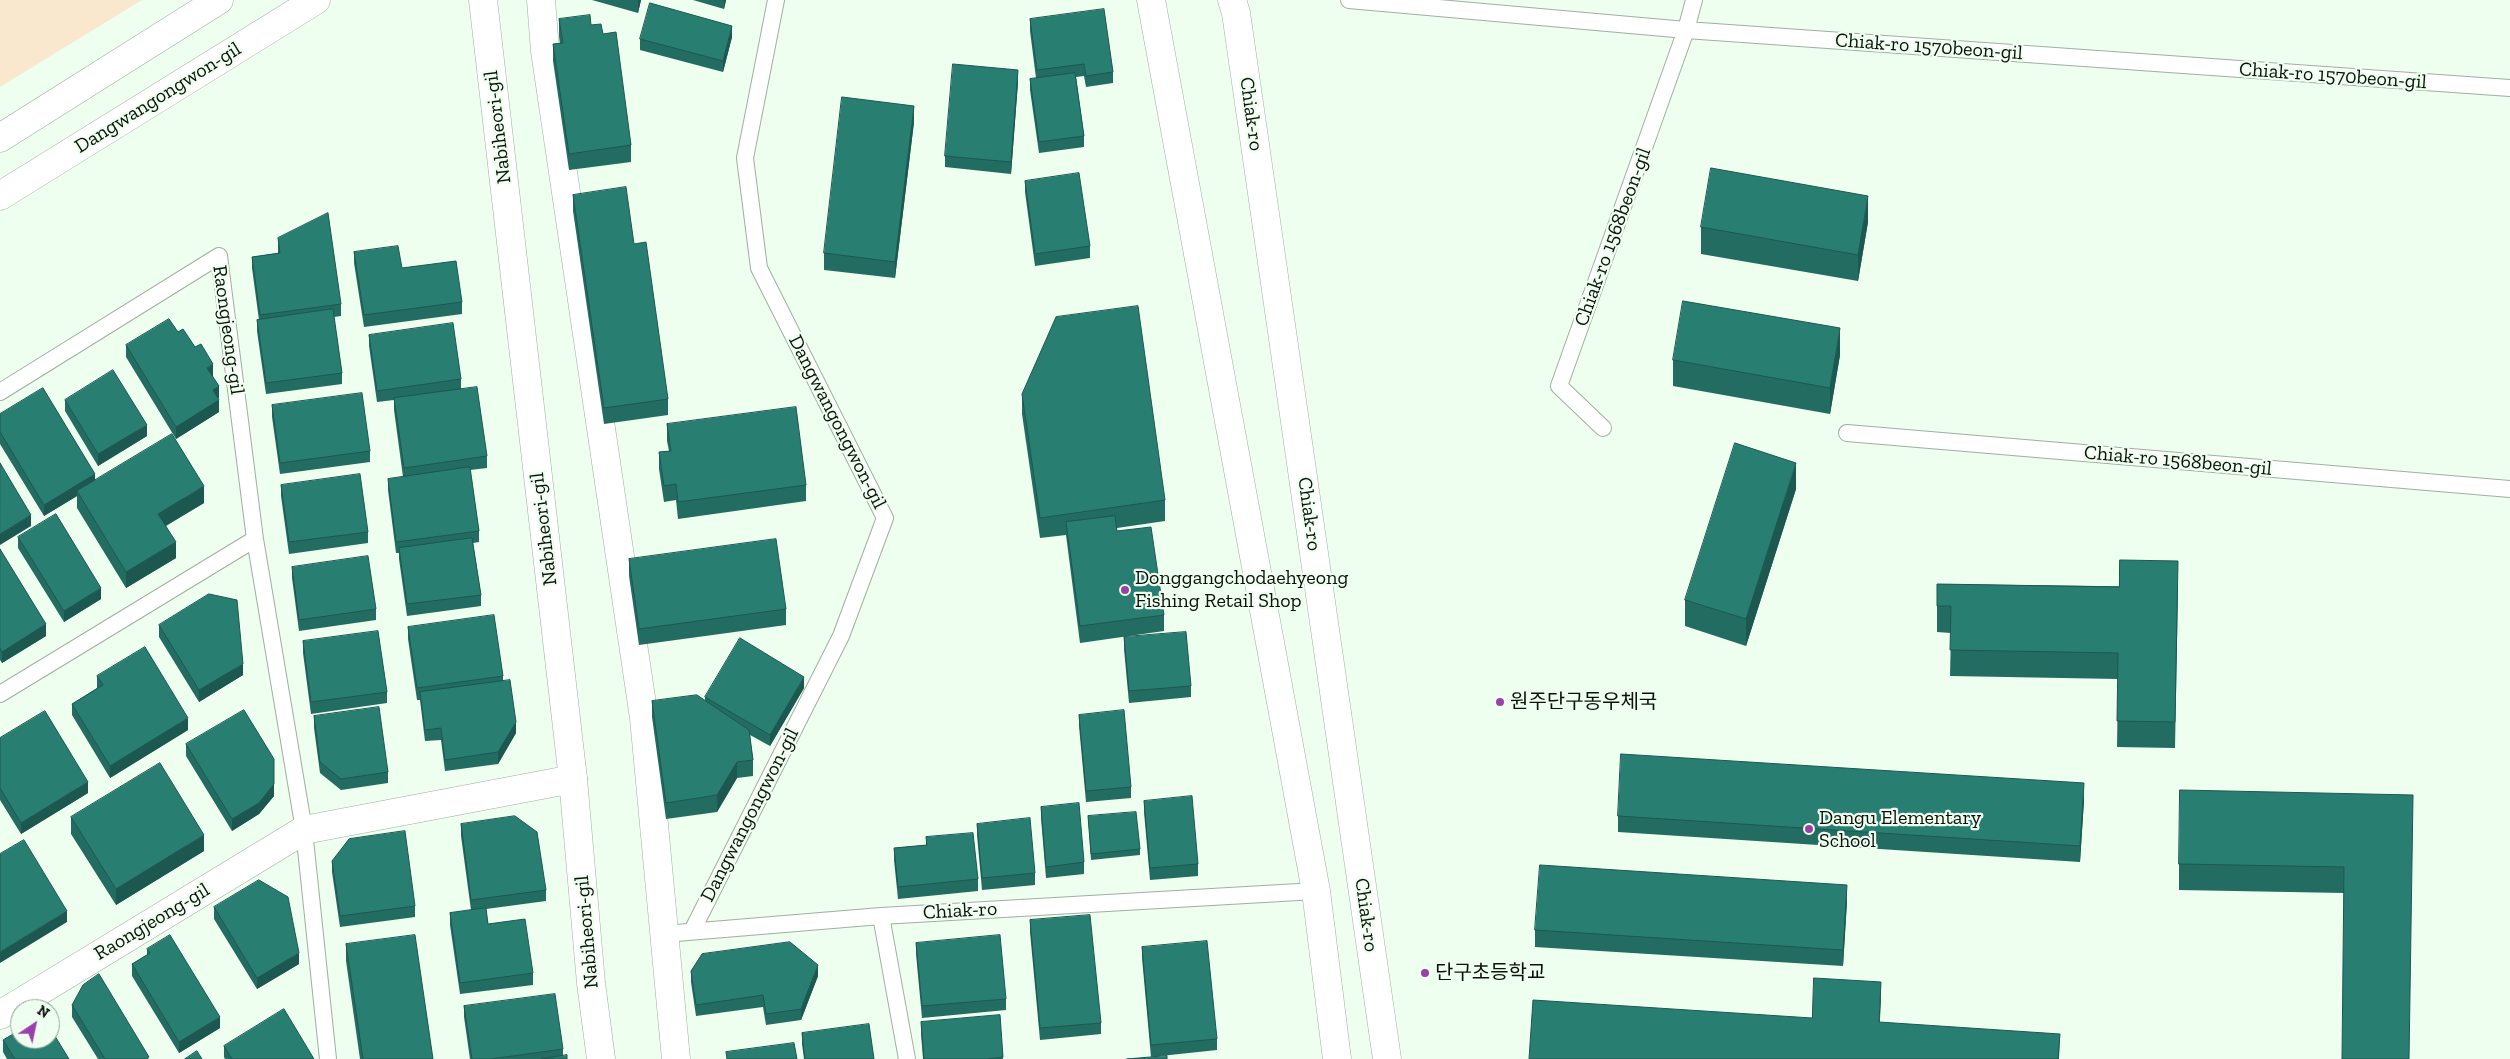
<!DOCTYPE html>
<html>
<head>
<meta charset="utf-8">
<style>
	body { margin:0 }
	#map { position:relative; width:2510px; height:1059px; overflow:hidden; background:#eefeef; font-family:"Zilla Slab",serif }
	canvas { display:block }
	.north { position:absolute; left:10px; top:999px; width:50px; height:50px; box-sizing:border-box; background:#eefeef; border:1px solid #949f94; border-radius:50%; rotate:34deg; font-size:14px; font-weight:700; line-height:20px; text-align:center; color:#0c110c }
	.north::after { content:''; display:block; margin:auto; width:18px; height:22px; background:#9b40aa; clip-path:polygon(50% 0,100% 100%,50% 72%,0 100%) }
</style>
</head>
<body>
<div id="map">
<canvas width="2510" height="1059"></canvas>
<div class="north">N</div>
</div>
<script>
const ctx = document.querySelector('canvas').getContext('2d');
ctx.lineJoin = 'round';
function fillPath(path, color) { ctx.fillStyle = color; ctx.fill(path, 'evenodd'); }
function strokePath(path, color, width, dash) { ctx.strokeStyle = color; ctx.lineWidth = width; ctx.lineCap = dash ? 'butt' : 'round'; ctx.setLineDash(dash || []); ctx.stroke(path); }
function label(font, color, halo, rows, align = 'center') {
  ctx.font = font + ' "Zilla Slab","Noto Sans KR",serif'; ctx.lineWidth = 4.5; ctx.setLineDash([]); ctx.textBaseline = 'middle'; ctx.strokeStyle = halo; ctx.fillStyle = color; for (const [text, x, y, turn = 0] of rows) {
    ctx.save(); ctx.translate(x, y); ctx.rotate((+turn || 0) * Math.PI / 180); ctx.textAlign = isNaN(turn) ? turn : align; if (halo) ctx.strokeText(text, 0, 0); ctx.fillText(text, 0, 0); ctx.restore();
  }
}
const green = new Path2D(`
	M0,0H142L0,87Z`);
const lane = new Path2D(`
	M1349,0L1686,30L2510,88
	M0,392L219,256L255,539L304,830L328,1059
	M1603,428L1559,386L1686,30L1694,0
	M1847,433L2510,489
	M0,694L255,539
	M881,916L907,1059
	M692,931L841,636L885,518L759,268L745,158L776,0
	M664,934L881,916L1316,891`);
const street = new Path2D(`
	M0,1015L304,830L573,779`);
const secondary = new Path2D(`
	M483,0L573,779L591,983L601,1059
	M541,0L545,51L644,718L676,1059
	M1151,0L1316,891L1337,1059
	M1232,0L1236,13L1387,1059
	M0,138L219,0
	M0,196L316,0`);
const wall = new Path2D(`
	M592,0H641L638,13Z
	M693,0H726L724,9Z
	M559,19L591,25L603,34L631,145V162L569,170L553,61V44H560L559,36Z
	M1030,19L1113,72V83L1086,87L1084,76L1076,77L1084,136V147L1039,153L1030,90V79L1036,78L1030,31Z
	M732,37L723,72L640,50V39Z
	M1018,82L1011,174L945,167V156Z
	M914,122L895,278L824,270V253Z
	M1025,181L1090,246V258L1035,266L1025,192Z
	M573,195L634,244L668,399V415L604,424L573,211Z
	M1868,222L1858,281L1701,254V227Z
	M278,238L341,304V316L334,317L342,373V384L266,394L257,331V320H259L252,268V257L278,253Z
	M354,252L402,268L462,302V314L364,327L354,263Z
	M178,332L213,376L219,398H218L219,412L176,439L126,357V345Z
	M369,335L461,379V389L487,456V468L470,470L479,531V542L473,543L481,595V606L407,616L399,559V553H396L388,490V479L403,477L394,410V400L377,402L369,346Z
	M1840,355L1830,414L1673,386V360Z
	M1022,394L1165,500V521L1117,528V531L1164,615V631L1080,643L1066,535L1040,538L1022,414Z
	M65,400L147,436L98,466L65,411Z
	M272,405L370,451V462L280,474L272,417Z
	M0,414L95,480L204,503L166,526L176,558L126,588L77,508V496L44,516L0,444Z
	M667,424L806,485V501L678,519L676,500L664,502L659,469V452L669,451L667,441Z
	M281,485L368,532V543L289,554L281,496Z
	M1796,489L1746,646L1685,626V600Z
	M18,537L101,599L64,622L18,548Z
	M0,549L46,636L2,663L0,660Z
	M629,559L786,609V625L639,645L629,576Z
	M292,567L376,609V620L299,631L292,578Z
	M1937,584L2178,587L2175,748L2117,747L2118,679L1950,676L1951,633L1937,632Z
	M159,625L243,675L199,702L159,637Z
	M408,627L503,676V680L516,733L498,764L445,771L441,740L425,741L420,700H417L408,639Z
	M1124,637L1191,686V697L1129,703L1124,649Z
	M303,641L387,692V703L311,714L303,653Z
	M97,676L188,730L110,778L72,715V704L97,688Z
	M804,688L770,746L750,735L753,760V776L737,778L717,812L666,819L652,717V701H705V697Z
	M1079,715L1131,787V798L1086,802L1079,726Z
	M314,716L388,772V783L341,790L320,773L314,728Z
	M0,738L88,793L21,834L0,800Z
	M186,744L274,796L259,814L232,831L186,756Z
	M2413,795L2344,893L2179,890V864Z
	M2084,800L2080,862L1618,832V816Z
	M1144,801L1198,864V876L1150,880L1144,812Z
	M1041,807L1084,862V874L1046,878L1041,818Z
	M1088,816L1140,849V855L1091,860Z
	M71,817L204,851L116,905L71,834Z
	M461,824L546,890V901L486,909L488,924L533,973V985L460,994L450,925V913L471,910L461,836Z
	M977,824L1035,873V885L982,890L977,835Z
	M926,837L978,879V891L898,899L894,860V848L926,845Z
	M332,861L415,906V917L340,927L332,872Z
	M1847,901L1843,966L1535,947V930Z
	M214,907L299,964L257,989L214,919Z
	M1030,920L1101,1023V1034L1040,1040L1030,932Z
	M916,943L1006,999V1010L922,1018L916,954Z
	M346,944L433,1059H360L346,961Z
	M1142,947L1217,1039V1050L1151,1057L1142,958Z
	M147,949L220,1028L179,1053L132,976V964L147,955Z
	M691,971L818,976L801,1020L766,1025L763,1007L696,1016L691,982Z
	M72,1005L149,1059H98L72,1017Z
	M464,1006L563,1049V1056L567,1059H470L464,1017Z
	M1000,1015L1003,1059H923L921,1034V1022Z
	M802,1033L874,1059H804L802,1044Z
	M3,1040L69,1059H7L3,1052Z
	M224,1046L314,1059H225L224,1057Z`);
const shadedWall = new Path2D(`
	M638,0H641L638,13Z
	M724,0H726L724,9Z
	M732,26V37L723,72V61Z
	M1018,70V82L1011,174V162Z
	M914,106V122L895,278V262Z
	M1868,196V222L1858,281V255Z
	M1840,328V355L1830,414V388Z
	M213,364V376L207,379V368Z
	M219,386V398L213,402V390Z
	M219,400V412L176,439V427Z
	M147,425V436L98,466V454Z
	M1796,463V489L1746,646V619Z
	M95,474V485L77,491V496L44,516V505Z
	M204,486V503L158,530V514Z
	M31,515V526L0,545V534Z
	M176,542V558L126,588V572Z
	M101,588V599L64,622V611Z
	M46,624V636L2,663V652Z
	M243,664V675L199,702V690Z
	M804,677V688L770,746V735Z
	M188,718V730L110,778V766Z
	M516,722V733L498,764V752Z
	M274,759V796L259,814L232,831V819Z
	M737,762V778L717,812V795Z
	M88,782V793L21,834V823Z
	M2084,783V800L2080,862V846Z
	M204,835V851L116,905V889Z
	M1847,885V901L1843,966V950Z
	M67,911V922L0,963V952Z
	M299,953V964L257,989V978Z
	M818,965V976L801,1020V1009Z
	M1881,982V999L1879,1039V1022Z
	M220,1017V1028L179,1053V1042Z
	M2060,1034L2059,1059H2058Z`);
const building = new Path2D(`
	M650,3L732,26L723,61L640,39Z
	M1104,9L1113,72L1086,76L1084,64L1037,70L1030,19Z
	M590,15L591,25L601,24L603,34L616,32L631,145L569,154L553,44L563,43L559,19Z
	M953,64L1018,70L1011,162L945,156Z
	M1075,73L1084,136L1039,142L1030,79Z
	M842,97L914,106L895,262L824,253Z
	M1711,168L1868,196L1858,255L1701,227Z
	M1079,173L1090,246L1035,254L1025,181Z
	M626,187L634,244L646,242L668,399L604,408L573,195Z
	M328,213L341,304L260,315L252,257L280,253L278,238Z
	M398,246L402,268L456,261L462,302L364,315L354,252Z
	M1683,301L1840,328L1830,388L1673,360Z
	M1138,306L1165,500L1040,518L1022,394L1056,317Z
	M333,309L342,373L266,383L257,320Z
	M169,319L178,332L183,329L195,347L201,344L213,364L207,368L219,386L213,390L219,400L176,427L126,345Z
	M453,323L461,379L377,391L369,335Z
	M113,370L147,425L98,454L65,400Z
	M477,387L487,456L404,468L394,398Z
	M43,388L95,474L44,505L0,432V414Z
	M362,393L370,451L280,463L272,405Z
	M796,407L806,485L678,502L676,484L664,486L659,452L671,451L667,424Z
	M172,434L204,486L158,514L176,542L126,572L77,491Z
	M1735,443L1796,463L1746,619L1685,600Z
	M0,463L31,515L0,534Z
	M470,467L479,531L396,542L388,479Z
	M360,474L368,532L289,542L281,485Z
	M56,514L101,588L64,611L18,537Z
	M1115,516L1117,531L1151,527L1164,615L1080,626L1066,522Z
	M472,538L481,595L407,604L399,548Z
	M776,539L786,609L639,629L629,559Z
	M0,549L46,624L2,652L0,648Z
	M368,556L376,609L299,620L292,567Z
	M2120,560L2178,561L2175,722L2117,721L2118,653L1950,650L1951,606H1937V584L2119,587Z
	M209,594L237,600L243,664L199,690L159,625Z
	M494,615L503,676L417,688L408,627Z
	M378,631L387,692L311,702L303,641Z
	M1186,632L1191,686L1129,691L1124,637Z
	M740,638L804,677L770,735L705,697Z
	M145,647L188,718L110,766L72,704L103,685L97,676Z
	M510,680L516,722L498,752L445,760L441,728L425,730L420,692Z
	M697,695L749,730L753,760L737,762L717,795L666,803L652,701Z
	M379,707L388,772L341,779L320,762L314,716Z
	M244,710L274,759V784L259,803L232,819L186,744Z
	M1124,710L1131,787L1086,791L1079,715Z
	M45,711L88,782L21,823L0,788V738Z
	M1621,754L2084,783L2080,846L1618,816Z
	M160,763L204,835L116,889L71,817Z
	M2180,790L2413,795L2409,1059H2342L2344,867L2179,864Z
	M1192,796L1198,864L1150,868L1144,801Z
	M1079,803L1084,862L1046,867L1041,807Z
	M1136,812L1140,849L1091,854L1088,816Z
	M515,816L537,832L546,890L471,900L461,824Z
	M1030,818L1035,873L982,878L977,824Z
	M405,831L415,906L340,916L332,861L349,839Z
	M973,833L978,879L898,887L894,848L927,845L926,837Z
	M24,840L67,911L0,952V854Z
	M1540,865L1847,885L1843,950L1535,930Z
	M259,880L288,897L299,953L257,978L214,907Z
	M486,908L488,924L525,919L533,973L460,983L450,913Z
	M1090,915L1101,1023L1040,1028L1030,920Z
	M170,935L220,1017L179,1042L132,964L150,953L147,949Z
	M415,935L433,1059H363L346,944Z
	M1000,935L1006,999L922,1006L916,943Z
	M1207,941L1217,1039L1151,1045L1142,947Z
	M790,942L818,965L801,1009L766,1014L763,995L696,1005L691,971L702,954Z
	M99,974L149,1057L146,1059H105L72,1005L83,985Z
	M1814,978L1881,982L1879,1022L2060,1034L2058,1059H1529L1533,1000L1812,1018Z
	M555,994L563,1049L491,1059H472L464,1006Z
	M284,1009L314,1059H232L224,1046Z
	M1000,1015L1003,1057L987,1059H924L921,1022Z
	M869,1024L874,1059H805L802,1033Z
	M50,1028L69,1059H15L3,1040L20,1030V1039H50Z
	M794,1043L797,1059H727L726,1052Z
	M197,1051L202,1059H185Z
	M567,1055V1059H542Z
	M1167,1056V1059H1127Z`);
const markers = [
	[1125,590,5,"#9b40aa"],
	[1500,702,5,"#9b40aa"],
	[1809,829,5,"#9b40aa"],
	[1425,973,5,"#9b40aa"]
];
const streetNames = [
	["Chiak-ro 1570beon-gil",1929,47,4],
	["Chiak-ro 1570beon-gil",2333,76,4],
	["Dangwangongwon-gil",158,98,-32],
	["Chiak-ro",1251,114,82],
	["Nabiheori-gil",498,127,-97],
	["Chiak-ro 1568beon-gil",1613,237,-70],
	["Raongjeong-gil",228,330,82],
	["Dangwangongwon-gil",837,422,63],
	["Chiak-ro 1568beon-gil",2178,461,5],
	["Chiak-ro",1309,514,82],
	["Nabiheori-gil",544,529,-97],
	["Dangwangongwon-gil",750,815,-63],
	["Chiak-ro",960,911,-3],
	["Chiak-ro",1366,915,82],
	["Raongjeong-gil",152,922,-31],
	["Nabiheori-gil",587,932,-95]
];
const poiNames = [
	["Donggangchodaehyeong",1135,578],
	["Fishing Retail Shop",1135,601],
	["원주단구동우체국",1510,702],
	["Dangu Elementary",1819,818],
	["School",1819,841],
	["단구초등학교",1435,973]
];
fillPath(green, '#fae8ce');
strokePath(lane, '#a0afa1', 18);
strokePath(street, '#a0afa1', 29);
strokePath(secondary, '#a0afa1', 29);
strokePath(lane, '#fff', 16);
strokePath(street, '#fff', 28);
strokePath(secondary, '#fff', 28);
fillPath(wall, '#236c62');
fillPath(shadedWall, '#1d5850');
fillPath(building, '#297e72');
strokePath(building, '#1d5850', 1);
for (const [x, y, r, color] of markers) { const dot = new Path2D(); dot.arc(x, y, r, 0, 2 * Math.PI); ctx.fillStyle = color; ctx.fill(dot); strokePath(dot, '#eefeef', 2); }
label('20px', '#0c110c', '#eefeef', streetNames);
label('20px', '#0c110c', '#eefeef', poiNames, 'left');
</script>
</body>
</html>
